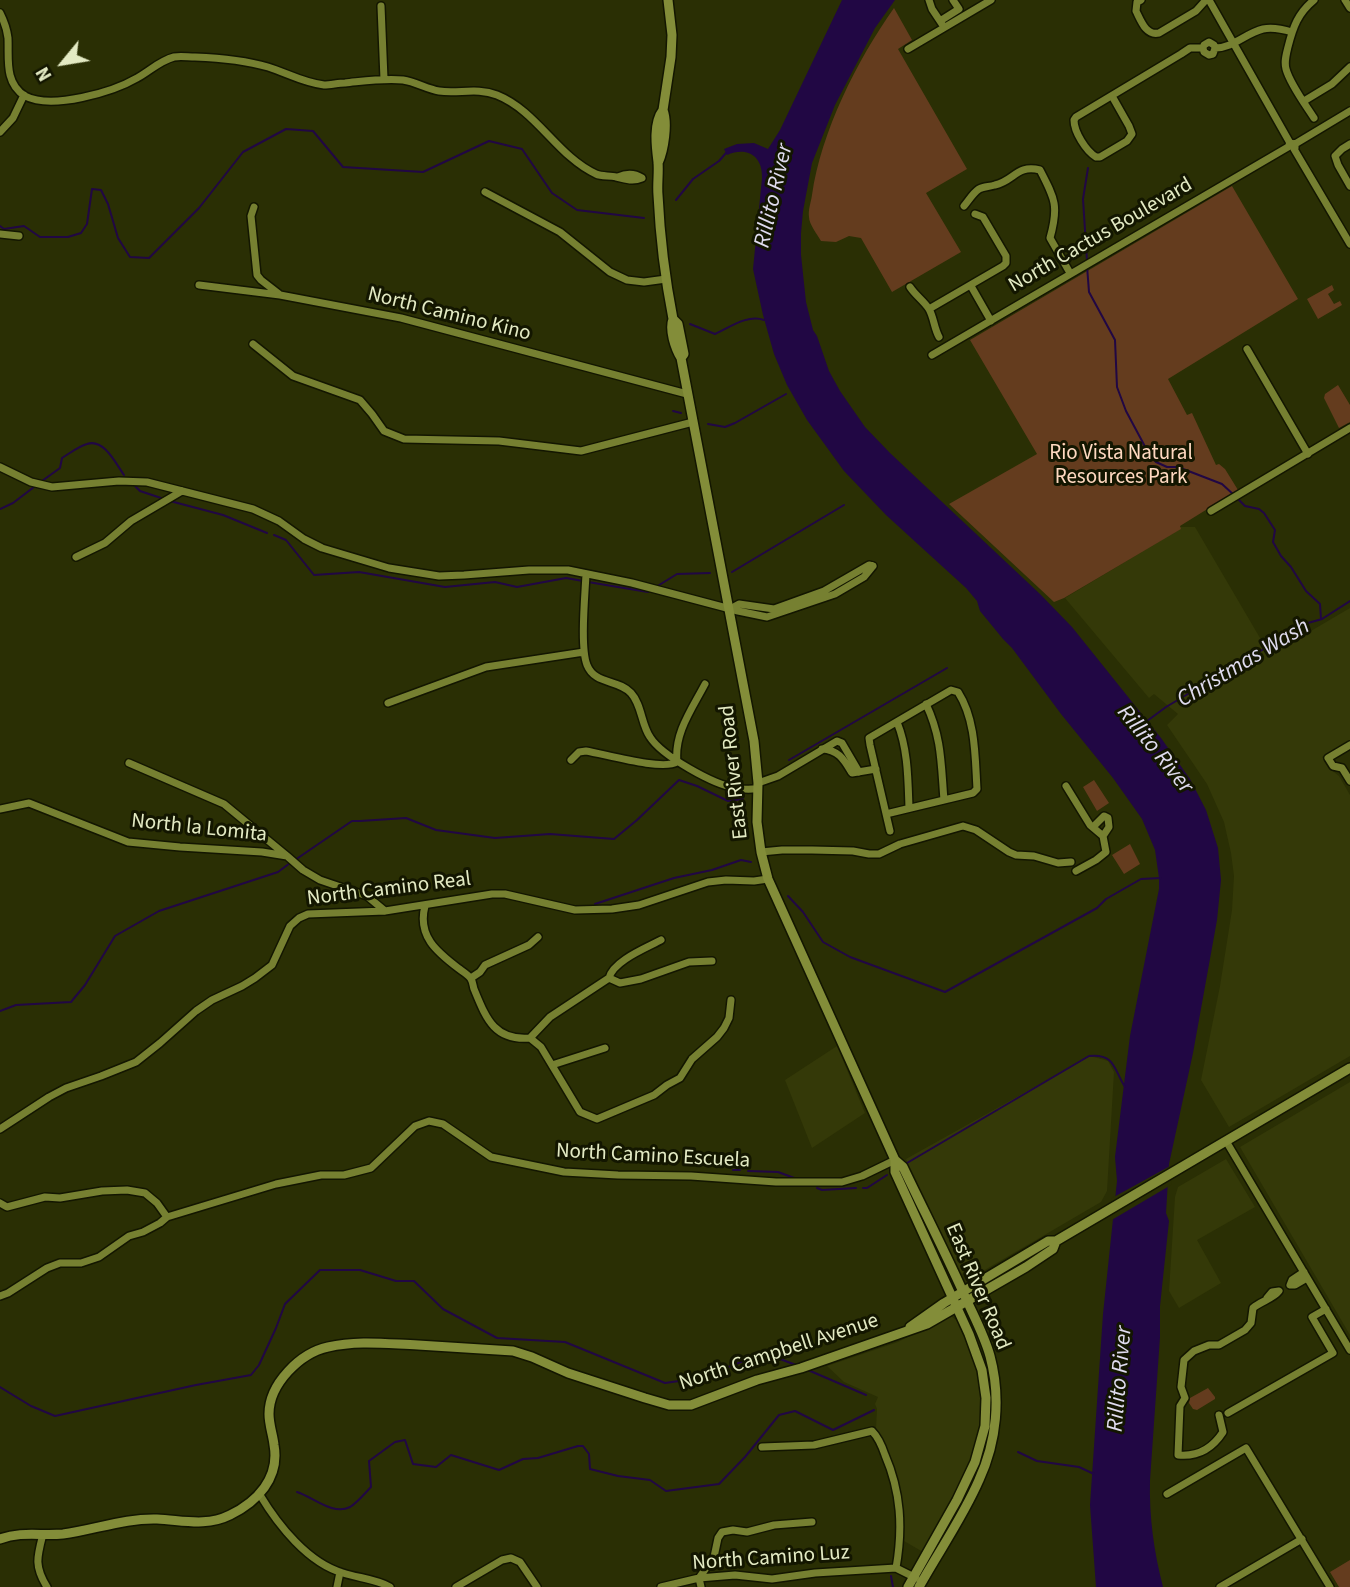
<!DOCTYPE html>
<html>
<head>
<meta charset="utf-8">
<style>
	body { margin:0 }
	#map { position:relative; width:1350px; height:1587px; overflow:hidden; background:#2a2f04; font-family:"Source Sans 3",sans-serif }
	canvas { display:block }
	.north { position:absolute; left:28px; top:28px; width:70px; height:70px; -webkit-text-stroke:5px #131600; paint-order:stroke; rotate:240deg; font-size:19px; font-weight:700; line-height:28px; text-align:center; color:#e3eac3 }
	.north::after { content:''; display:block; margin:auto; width:24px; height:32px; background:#e3eac3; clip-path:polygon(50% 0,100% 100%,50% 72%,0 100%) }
</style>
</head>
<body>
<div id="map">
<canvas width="1350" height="1587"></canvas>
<div class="north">N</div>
</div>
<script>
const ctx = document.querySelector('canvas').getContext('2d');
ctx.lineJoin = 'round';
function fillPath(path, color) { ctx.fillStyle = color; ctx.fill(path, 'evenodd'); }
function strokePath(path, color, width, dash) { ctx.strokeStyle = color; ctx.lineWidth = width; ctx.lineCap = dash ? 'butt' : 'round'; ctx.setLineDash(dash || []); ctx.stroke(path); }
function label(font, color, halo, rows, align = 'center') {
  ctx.font = font + ' "Source Sans 3",sans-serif'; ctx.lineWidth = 6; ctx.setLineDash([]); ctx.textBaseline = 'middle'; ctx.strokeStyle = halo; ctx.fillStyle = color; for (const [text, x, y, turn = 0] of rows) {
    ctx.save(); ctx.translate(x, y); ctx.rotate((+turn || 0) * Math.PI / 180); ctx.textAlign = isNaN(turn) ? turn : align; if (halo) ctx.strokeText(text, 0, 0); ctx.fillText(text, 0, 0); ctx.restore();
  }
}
const built = new Path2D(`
	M1180,527H1195L1270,655L1350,608V740L1322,757L1330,769L1339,776L1350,795V1056L1229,1127L1201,1080L1220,986L1232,910L1234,876L1231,853L1224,822L1207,784L1167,725L1178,714L1154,694L1149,698L1065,598L1180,529Z
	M837,1046L865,1113L812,1148L785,1080Z
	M1090,1056L1108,1061L1114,1072L1107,1191L1101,1202L971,1278L961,1273L906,1159Z
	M1350,1082V1335L1240,1147Z
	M1226,1159L1255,1207L1197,1240L1221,1283L1179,1308L1169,1291L1175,1197L1178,1187Z
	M946,1317H952L959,1322L969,1345L978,1374L981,1399V1413L976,1448L963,1482L923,1552L904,1541L902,1500L898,1484L876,1428L877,1409L875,1404L878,1397L844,1382L827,1366L898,1342Z`);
const green = new Path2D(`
	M894,8L912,40L898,49L967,169L926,193L961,252L892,292L861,238L849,236L836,242L821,241C817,234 809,224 809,217C808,210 811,202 812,195C821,132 857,60 894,8Z
	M1232,186L1298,299L1168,379L1187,415L1192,413L1216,465L1219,464L1225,469L1238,490L1180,526L1181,529L1064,598L1054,602L949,504L1037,454L970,340Z
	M1332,285L1334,290L1328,294L1334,304L1340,301L1342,305L1318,319L1307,299Z
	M1338,385L1350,405V422L1339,428L1324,398L1325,394Z
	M1094,780L1109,803L1097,811L1083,787Z
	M1130,844L1140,864L1124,874L1112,855Z
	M1208,1388L1215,1397V1399L1197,1410L1193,1409L1189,1403L1190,1398Z
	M1350,1560V1587H1339L1330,1572Z`);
const water = new Path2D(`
	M842,0H895L875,28L835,105L812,163L803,211L801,233V255L806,302L813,330L817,336L829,371L840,391L865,427L890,453L1040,594L1072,627L1161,738L1190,779L1206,810L1218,848L1221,880L1217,920L1193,1053L1169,1164L1166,1213L1169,1221L1160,1306V1337L1150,1480C1149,1517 1154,1552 1163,1587H1096L1090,1505L1103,1314L1117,1181L1115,1157L1130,1036L1159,889V878L1155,850L1142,819L1113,778L1061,714L1012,648L1003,639L980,611L977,601L966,588L886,515L844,471L807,420L787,385L774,354L763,315L753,269L762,178C763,156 747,146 727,155L724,149L737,144L754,143L768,149L780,130Z`);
const pier = new Path2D(`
	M1172,1165L1171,1185L1110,1221L1112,1198Z`);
const stream = new Path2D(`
	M676,200L693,179L719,161L726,153
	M0,226L4,229L24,226L40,237H68L81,233L87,224L92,189L101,190L108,204L118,238L130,257L149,258L199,208L243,152L286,129L313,131L343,167L423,172L489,141L522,149L552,193L577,210L644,218
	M1087,261L1083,199L1088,168
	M1087,266L1089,292L1115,340L1117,387L1126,411L1149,454L1156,462L1167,467H1178L1222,484L1234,495
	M690,324L715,334C730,327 748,314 764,320
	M673,411L681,413
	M708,424L725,427L735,423L786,394
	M42,481L60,468L62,458C70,453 79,446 87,444C104,438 116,464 124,475
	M134,485L140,491L164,499
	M1238,499L1245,506L1259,509L1264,513L1275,530L1273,542L1281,556L1291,567L1306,591L1320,604L1321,619
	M170,501L223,515L267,533
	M0,509L13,503L34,487
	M274,535L286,540L314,575L359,572L445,587L495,582L517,587L566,578L583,581
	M732,572L844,505
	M588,582L648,592L651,590
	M656,587L677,574L710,573
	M1147,721L1166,707L1289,634L1301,625L1322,619L1350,601
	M789,760L947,668
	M295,860L352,821H360L406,818L436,830L495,838L550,834L614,839L637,820L679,780L697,786L728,801L743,799
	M788,896L803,912L823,942L850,957L945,992L1097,908L1106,899L1141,879L1161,878
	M595,904L674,878L712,870L741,860L751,862
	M0,1011L16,1005L71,1002L85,985L115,936L159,911L278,872L290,863
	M907,1163L1089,1056C1115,1053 1114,1070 1125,1087
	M733,1170H740
	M748,1171L778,1172L797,1179
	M817,1188L822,1190L856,1188
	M863,1188H867L887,1175
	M808,1370L866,1395
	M0,1387L31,1406L55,1416L196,1385L251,1375L259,1365L276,1328L285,1304L320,1270H360L396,1281H414L443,1309L497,1338L565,1342L665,1383L700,1378L764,1353L796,1365
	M1018,1452L1037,1461L1079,1467L1094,1474
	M297,1492C313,1497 333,1516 350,1507C358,1502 365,1493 371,1487L369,1461L395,1442L405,1440L413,1464L436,1467L451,1455L499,1470L523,1459L538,1458L578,1446H583L589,1454L590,1469L618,1476L650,1480L666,1491L719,1484L745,1457L779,1415L795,1411L833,1430L874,1410
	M891,1576L893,1587`);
const minor = new Path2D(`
	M929,0L932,9L942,24
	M1141,0L1137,2L1136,11C1141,21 1146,36 1159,33L1196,11L1206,0
	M1209,0L1290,143
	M1345,0L1350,8
	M381,6L384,79
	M0,13C4,21 7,29 8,38C9,58 4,83 25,96C52,110 113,92 137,78C150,71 159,61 174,57C180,56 188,57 195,57C220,58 244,60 268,67C287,73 304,83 324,85C331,85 338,83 345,83C365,81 384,78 403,80C416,82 427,89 439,91C458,94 477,87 497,95C537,111 557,156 596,174C602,177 610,175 616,177C626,179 632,182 642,178C634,173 627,173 618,177
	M940,21L959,9L953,0
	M1215,48C1233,48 1246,33 1263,29C1273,27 1282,29 1292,32
	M908,49L991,0
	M1112,96L1129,126L1132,134L1127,141L1100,157H1096C1086,151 1074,132 1074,120L1076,117L1181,54L1190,48H1203L1204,45L1209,42L1214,45L1215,48L1213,54L1209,55L1204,52L1203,48
	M1304,101L1332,84L1350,67
	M1314,118C1305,104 1290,84 1286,69C1284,62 1286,55 1288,47C1293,27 1298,13 1314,0
	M0,132L13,118L24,95
	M1350,144L1342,149L1335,156L1338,165L1350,186
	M1295,148V144L1350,111
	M1294,149L1350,244
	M485,192L560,232L610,272L627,280L644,282L666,279
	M964,206C969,200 973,193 979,189C984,186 989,187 995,185C1014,181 1017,164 1040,170C1055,199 1059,206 1050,238L1070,273
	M254,207L251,216L257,275L261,280L279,294
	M0,234L19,236
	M199,285L280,295L401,318L687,394
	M971,286L991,321
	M910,287C916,296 923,300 929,309C934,318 934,328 939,337
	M929,309L1003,266L1006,263V256L983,217L975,214
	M253,344L293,376L360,400L372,414L384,431L404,439L499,441L581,451L693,422
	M1247,349L1308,454
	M932,355L1288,147L1290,143L1295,144
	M0,467L31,482L52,487L119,481L147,482L253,509L279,521L304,539L322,548L389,568L439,576L464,575L529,570H568L632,583L738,611L767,617L835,594L864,577L873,566
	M1211,511L1350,428
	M76,557L105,543L131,521L182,491
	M586,574C585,596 580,647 587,665C595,685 618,679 631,693C642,705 641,724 650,737C662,756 714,785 736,788C743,790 751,789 758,789
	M730,609L739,604L774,609L824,591L869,565L873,566
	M388,703L486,667L584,652
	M926,704C942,738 941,764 944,800
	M897,722C908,749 908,779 909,808
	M1350,745L1328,758L1333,766L1342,768L1350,781
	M822,749C839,750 844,760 852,773L876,769
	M571,760L579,752L586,751C605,754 662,771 677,762
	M677,762C674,733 692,709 705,684
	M129,763L224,804L287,856
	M758,783L778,776L837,741L842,743L859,772
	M1066,786L1090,825L1103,836
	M0,809L29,803L128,842L180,847L262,852L287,856L303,870L320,880L367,896L385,911
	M886,814L973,793L977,789C975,757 976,720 958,692L951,690L869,738L870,745L890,831
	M1093,827L1104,816L1108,818L1109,827L1103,836
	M761,852L782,850H812L853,851L869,854H879L900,844L963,826L976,830L1009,852L1016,855L1034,856L1058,863L1071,862
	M1076,871L1096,860L1106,852L1103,836
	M425,906C417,936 437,952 458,968C462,971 469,975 471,979C473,982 473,986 474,989C486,1018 494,1041 530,1038L541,1047L580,1112L597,1119L654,1095L667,1085L680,1078L692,1059L717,1037L724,1028L729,1018L731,1000
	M471,978L480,972L485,965L529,945L538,937
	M609,978L620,983L641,979L689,962L712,961
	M609,978C613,961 646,948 661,940
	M530,1038L550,1017L609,978
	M552,1065L605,1048
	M0,1129L49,1097L66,1088L101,1076L136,1062L160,1043L196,1011L212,1000L242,986L255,978L272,965L290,926L299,918L308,914L385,911L492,894H505L575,910L612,909L639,905L708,882L726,880L754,881L768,879
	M1226,1141L1350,1350
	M0,1203L7,1207L45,1197L60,1198L102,1191L127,1190L145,1193L157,1203L167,1217
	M1304,1272L1292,1280L1290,1285H1295L1307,1278
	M0,1296L8,1293L47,1268L60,1263H81L99,1257L129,1236L143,1232L160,1223L167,1217L276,1184L321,1175H344L371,1168L415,1126L429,1121L443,1124L491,1157L564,1172L618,1175L691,1176L776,1182H842L862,1176L895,1160
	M1228,1413L1333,1353L1312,1317L1326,1309
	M1219,1415L1223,1432C1212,1449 1198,1457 1178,1455L1180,1406L1185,1398L1181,1387L1184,1360L1194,1351L1209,1345H1219L1245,1330L1251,1323L1253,1308C1261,1301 1273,1299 1279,1291L1272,1292L1267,1298
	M762,1447L814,1445L872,1431C879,1438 882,1446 885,1455C901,1492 903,1528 896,1568
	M1167,1494L1246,1448L1330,1587
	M260,1495C278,1525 308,1563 343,1573C358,1578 376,1579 390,1587
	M43,1534C37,1557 34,1566 47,1587
	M337,1587L340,1572
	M456,1587L502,1560L511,1558L520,1562L537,1587
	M661,1587L699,1578L735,1575L772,1579L815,1573L896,1568L916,1578
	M701,1587L699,1578L714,1557L718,1538L722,1532L733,1530L747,1532L774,1525L812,1522
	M1220,1587L1302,1539`);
const major = new Path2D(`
	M663,110C653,123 656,146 658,162C659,173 657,184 658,195C660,236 665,278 673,319
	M658,163C664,150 668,123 663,110L671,57L672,35L668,0
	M681,358L684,354L678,324L673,319C669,330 675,348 681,358L754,741L758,783L757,822L761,852L768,879L895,1160V1172L969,1334L982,1370L986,1398L985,1426L975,1462L957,1500L908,1587
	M895,1160L903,1167C923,1209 944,1250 963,1292C972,1313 984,1334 990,1356C1001,1397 997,1441 979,1480C963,1517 939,1551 919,1587
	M910,1327L944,1303L1048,1241H1056L1350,1068
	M0,1539C21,1531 41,1536 63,1534C94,1530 125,1518 157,1519C182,1520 206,1527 230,1515C257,1502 280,1478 274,1445C273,1435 269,1425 269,1414C269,1384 300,1353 328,1347C358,1340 388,1344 418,1345C449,1347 481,1349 513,1351L532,1357L568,1373L645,1398L669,1405H691L757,1380L801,1368L927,1324L1026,1267L1053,1249L1056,1241`);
const streetNames = [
	["North Cactus Boulevard",1101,236,-30],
	["North Camino Kino",449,315,14],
	["East River Road",735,772,-96],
	["North la Lomita",199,829,6],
	["North Camino Real",389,890,-7],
	["North Camino Escuela",653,1157,3],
	["East River Road",977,1287,67],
	["North Campbell Avenue",779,1353,-18],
	["North Camino Luz",771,1559,-4]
];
const parkNames = [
	["Rio Vista Natural",1121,454],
	["Resources Park",1121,478]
];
const waterNames = [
	["Rillito River",775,196,-77],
	["Christmas Wash",1244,664,-31],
	["Rillito River",1154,750,51],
	["Rillito River",1121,1379,-85]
];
fillPath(built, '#343908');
fillPath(green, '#643c1e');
fillPath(water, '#210744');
fillPath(pier, '#2a2f04');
strokePath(stream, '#210744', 2);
strokePath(minor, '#131601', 10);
strokePath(major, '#131601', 12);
strokePath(minor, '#768031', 7);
strokePath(major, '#838d39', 9);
label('21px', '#e3eac3', '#131600', streetNames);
label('21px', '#ffd9c0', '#131600', parkNames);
label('italic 23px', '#e0dcef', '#131600', waterNames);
</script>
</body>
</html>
